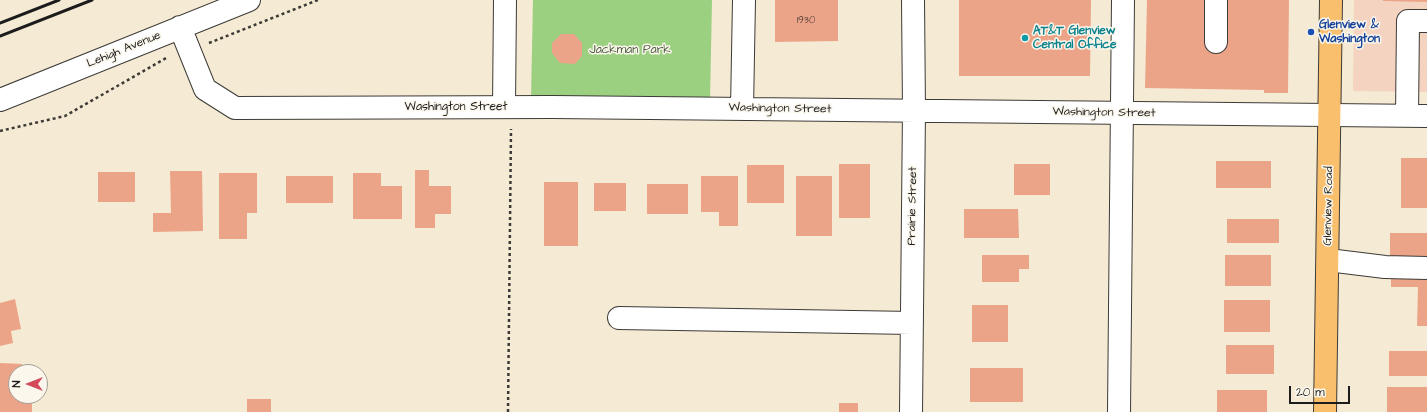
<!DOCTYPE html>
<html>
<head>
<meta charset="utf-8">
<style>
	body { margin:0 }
	#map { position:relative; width:1427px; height:412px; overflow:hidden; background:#f5ead3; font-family:"Architects Daughter",sans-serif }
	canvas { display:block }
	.north { position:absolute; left:8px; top:364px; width:40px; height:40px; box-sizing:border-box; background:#fbf7ec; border:1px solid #a29f99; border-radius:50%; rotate:270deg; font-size:11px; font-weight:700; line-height:16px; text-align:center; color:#1c1c1c }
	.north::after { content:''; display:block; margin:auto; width:14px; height:18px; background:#d1495b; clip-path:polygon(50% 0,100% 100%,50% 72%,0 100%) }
	.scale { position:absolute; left:1289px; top:386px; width:61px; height:18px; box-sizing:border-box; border:2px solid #1c1c1c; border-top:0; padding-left:5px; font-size:12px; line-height:14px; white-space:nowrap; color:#1c1c1c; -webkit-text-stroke:3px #fbf7ec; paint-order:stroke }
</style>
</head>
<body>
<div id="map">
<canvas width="1427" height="412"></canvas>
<div class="north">N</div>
<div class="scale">20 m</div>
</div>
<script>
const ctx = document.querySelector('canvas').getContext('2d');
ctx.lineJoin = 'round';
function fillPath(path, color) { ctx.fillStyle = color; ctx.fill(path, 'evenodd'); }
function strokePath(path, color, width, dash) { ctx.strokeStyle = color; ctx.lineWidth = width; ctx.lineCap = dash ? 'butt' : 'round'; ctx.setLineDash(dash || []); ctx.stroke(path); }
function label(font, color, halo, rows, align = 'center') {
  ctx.font = font + ' "Architects Daughter",sans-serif'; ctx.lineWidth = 3; ctx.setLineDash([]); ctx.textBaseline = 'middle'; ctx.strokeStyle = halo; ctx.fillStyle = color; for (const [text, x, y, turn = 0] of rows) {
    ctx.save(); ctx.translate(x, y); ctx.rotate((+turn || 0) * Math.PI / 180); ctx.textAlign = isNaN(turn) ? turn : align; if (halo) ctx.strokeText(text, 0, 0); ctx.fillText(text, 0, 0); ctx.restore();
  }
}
const built = new Path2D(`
	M1354,0H1427V92L1353,91Z`);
const green = new Path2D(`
	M533,0H712L710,101L531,98Z`);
const building = new Path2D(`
	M775,0H838V41L775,42Z
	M959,0H1091L1090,76H959Z
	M1147,0H1289L1288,93H1264V90L1145,88Z
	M1383,0H1427V2L1383,1Z
	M561,34H574L582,43V56L575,64L560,63L552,53V43Z
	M1401,158H1427V208H1401Z
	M1216,161H1271V188H1216Z
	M839,164H870V218H839Z
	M1014,164H1050V195H1014Z
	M747,165H784V203H747Z
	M415,170H429V186H451V214H435V228H415Z
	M170,171H202L203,231L153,232V213H171Z
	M98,172H135V202H98Z
	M219,173H257V213H247V239H219Z
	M353,173H381V186H402V219H353Z
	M286,176H333V203H286Z
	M701,176H738V226H719V212H701Z
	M796,176H832V236H796Z
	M544,182H578V246H544Z
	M594,183H626V211H594Z
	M647,184H688V214H647Z
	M964,209H1018L1019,238H964Z
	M1227,219H1279V243H1227Z
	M1390,233H1427V261H1390Z
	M982,255H1029V269H1019V282H982Z
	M1225,255H1271V286H1225Z
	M1391,275L1427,276V326H1417L1418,287H1391Z
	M15,299L21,329L11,331L13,343L0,346V303Z
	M1224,300H1270V332H1224Z
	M972,305H1008V342H972Z
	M1226,345H1274V374H1226Z
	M1389,351H1427V376H1389Z
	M0,363L22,364V372H16V396H32V412H0Z
	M970,368H1023V402H970Z
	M1387,387H1427V412H1387Z
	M1217,390H1267V412H1217Z
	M247,399H271V412H247Z
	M839,403H858V412H839Z`);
const path = new Path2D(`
	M209,43L318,0
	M0,131L65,116L168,57
	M508,412L511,129`);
const minor = new Path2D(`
	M180,27L205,89L235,108L553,107L1427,116
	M1216,42V0
	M0,100L249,0
	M504,107L505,0
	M742,109L744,0
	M1407,116L1408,21H1427
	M1328,260L1385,267L1427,268
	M619,318L912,323
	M911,412L914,110L913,0
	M1119,412L1123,0`);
const major = new Path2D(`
	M1325,412L1331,0`);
const rail = new Path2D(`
	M0,23L59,0
	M0,36L92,0`);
const markers = [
	[1311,32,4,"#1a4fb4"],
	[1025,38,4,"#0f9aa8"]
];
const numberNames = [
	["1930",806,21]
];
const transitNames = [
	["Glenview &",1319,25],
	["Washington",1319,39]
];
const cultureNames = [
	["AT&T Glenview",1033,31],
	["Central Office",1033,45]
];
const streetNames = [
	["Lehigh Avenue",124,50,-22],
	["Washington Street",456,107],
	["Washington Street",780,109,1],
	["Washington Street",1104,113,1],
	["Prairie Street",913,206,-89],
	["Glenview Road",1329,206,-89]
];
const parkNames = [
	["Jackman Park",630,50]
];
fillPath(built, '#f4d3c0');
fillPath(green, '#9bd081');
fillPath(building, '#eca489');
strokePath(minor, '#3d3b37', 24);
strokePath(major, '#3d3b37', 24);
strokePath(path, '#3d3b37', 2.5, [3, 3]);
strokePath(minor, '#fff', 22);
strokePath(major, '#f9bf6d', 22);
strokePath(rail, '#1c1c1c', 3);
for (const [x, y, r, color] of markers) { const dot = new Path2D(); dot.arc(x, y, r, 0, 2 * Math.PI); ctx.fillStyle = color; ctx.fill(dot); strokePath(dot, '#fbf7ec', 1.5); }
label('10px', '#503e37', null, numberNames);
label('bold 12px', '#164399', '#fbf7ec', transitNames, 'left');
label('bold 12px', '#0d838f', '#fbf7ec', cultureNames, 'left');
label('12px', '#1c1c1c', '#fbf7ec', streetNames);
label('12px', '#485b3f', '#fbf7ec', parkNames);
</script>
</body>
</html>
